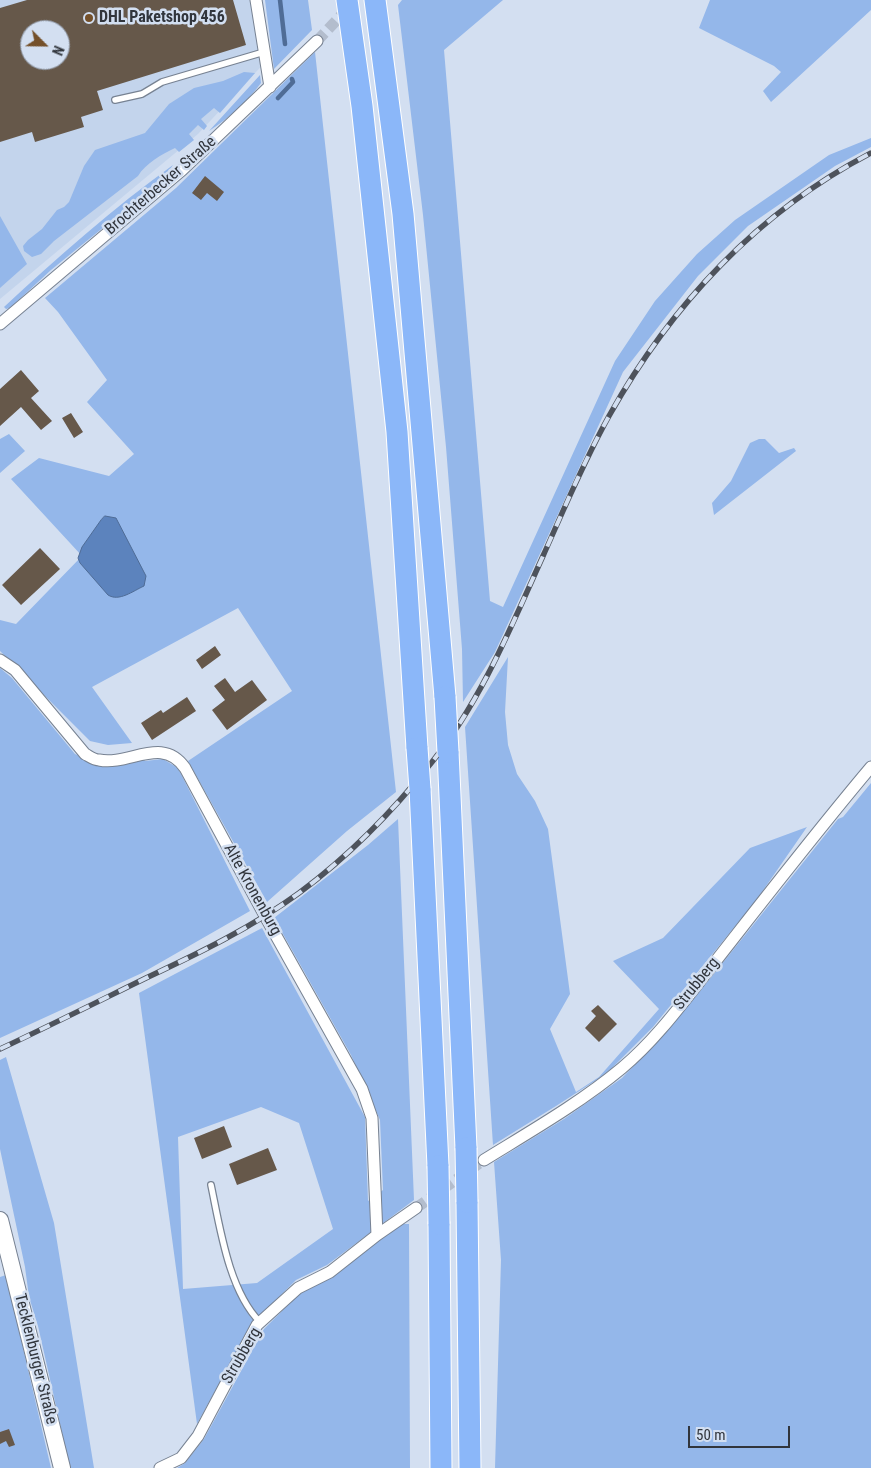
<!DOCTYPE html>
<html>
<head>
<meta charset="utf-8">
<style>
	body { margin:0 }
	#map { position:relative; width:871px; height:1468px; overflow:hidden; background:#d3dff1; font-family:"Roboto Condensed",sans-serif }
	canvas { display:block }
	.north { position:absolute; left:20px; top:20px; width:50px; height:50px; box-sizing:border-box; background:#d3dff1; border:1px solid #929ba9; border-radius:50%; rotate:113deg; font-size:14px; font-weight:700; line-height:20px; text-align:center; color:#31353c }
	.north::after { content:''; display:block; margin:auto; width:18px; height:22px; background:#74502a; clip-path:polygon(50% 0,100% 100%,50% 72%,0 100%) }
	.scale { position:absolute; left:688px; top:1426px; width:102px; height:22px; box-sizing:border-box; border:2px solid #31353c; border-top:0; padding-left:6px; font-size:15px; line-height:18px; white-space:nowrap; color:#31353c; -webkit-text-stroke:4px #d3dff1; paint-order:stroke }
</style>
</head>
<body>
<div id="map">
<canvas width="871" height="1468"></canvas>
<div class="north">N</div>
<div class="scale">50 m</div>
</div>
<script>
const ctx = document.querySelector('canvas').getContext('2d');
ctx.lineJoin = 'round';
function fillPath(path, color) { ctx.fillStyle = color; ctx.fill(path, 'evenodd'); }
function strokePath(path, color, width, dash) { ctx.strokeStyle = color; ctx.lineWidth = width; ctx.lineCap = dash ? 'butt' : 'round'; ctx.setLineDash(dash || []); ctx.stroke(path); }
function label(font, color, halo, rows, align = 'center') {
  ctx.font = font + ' "Roboto Condensed",sans-serif'; ctx.lineWidth = 5; ctx.setLineDash([]); ctx.textBaseline = 'middle'; ctx.strokeStyle = halo; ctx.fillStyle = color; for (const [text, x, y, turn = 0] of rows) {
    ctx.save(); ctx.translate(x, y); ctx.rotate((+turn || 0) * Math.PI / 180); ctx.textAlign = isNaN(turn) ? turn : align; if (halo) ctx.strokeText(text, 0, 0); ctx.fillText(text, 0, 0); ctx.restore();
  }
}
const built = new Path2D(`
	M0,0H263L270,57L198,134L0,299ZM30,30H60V60H30Z`);
const green = new Path2D(`
	M265,0H308L312,30L274,69Z
	M402,0H503L444,50L490,601L503,607L615,361L655,301L697,254L735,220L829,155L871,138V147L835,166L748,226L698,276L623,372L495,652L463,702L462,649L446,447L423,215L398,5Z
	M710,0H871V10L771,102L763,91L781,72L774,66L699,28Z
	M315,52L396,792L347,831L267,902L188,761L292,691L238,608L92,687L132,743L108,745L90,741L0,651V620L16,624L82,556L11,479L39,458L109,476L134,454L87,402L107,380L58,312L45,298L176,188Z
	M244,72L255,73L220,113L214,108L201,119L207,126L204,130L198,125L189,134L194,140L179,152L175,148C162,154 145,164 138,176L54,241L41,254L32,257L24,251L23,246L28,240L42,229L57,210L64,207L69,202L84,166L95,150L145,133L169,104L194,88L223,81Z
	M260,75L261,83C247,102 229,118 209,131Z
	M173,165L163,179L51,270L10,308L6,309L4,307C58,257 113,208 173,165Z
	M0,216L27,264L0,288Z
	M9,434L25,451L0,473V439Z
	M759,439H765L779,453L794,448L796,451L714,515L712,503L731,481L750,443Z
	M508,657L505,712L508,745L517,774L535,801L548,829L570,994L550,1029L576,1092L599,1077L659,1009L613,961L663,938L750,848L807,827L755,902L692,979L653,1027L611,1069L598,1079L556,1106L493,1145L465,727Z
	M0,668L12,678L75,754L85,758L139,753L145,761L163,759L178,768L250,911L142,973L0,1038Z
	M871,783V1468H495L501,1260L494,1162L564,1119L622,1078L652,1047L709,980L838,819L843,817Z
	M398,819L414,1200L327,1265L296,1280L251,1325L197,1424L139,993L262,928L365,1117L368,1201L383,1190L380,1120L351,1055L274,918L368,845ZM261,1107L299,1123L333,1229L257,1283L183,1289L178,1137Z
	M6,1057L54,1223L94,1468H70L38,1326L29,1297L25,1267L0,1149V1060Z
	M401,1224H409L410,1468H177L185,1463L204,1439L264,1329L300,1293L332,1277L375,1242Z
	M6,1275L51,1468H0V1277Z`);
const water = new Path2D(`
	M105,516L116,518L146,576L144,586C133,591 119,602 108,595L80,563L78,558L82,547L101,520Z`);
const stream = new Path2D(`
	M280,0L285,44
	M278,98L293,82L292,79`);
const building = new Path2D(`
	M27,0H233L246,45L97,91L103,110L81,117L84,127L35,142L32,132L0,142V8ZM30,30H60V60H30Z
	M205,176L224,192L217,201L207,193L201,200L192,193Z
	M21,370L39,391L31,398L52,421L41,430L21,407L0,426V389Z
	M71,413L83,432L74,438L62,418Z
	M40,548L60,569L21,605L2,585Z
	M215,646L221,655L202,669L196,660Z
	M225,678L235,692L252,680L267,700L227,730L212,710L225,700L214,686Z
	M187,697L196,711L152,740L141,723L161,710L163,713Z
	M598,1005L617,1024L599,1042L585,1028L596,1016L591,1011Z
	M224,1126L232,1147L202,1159L194,1138Z
	M268,1148L277,1170L237,1185L229,1164Z
	M9,1429L15,1445L9,1447L6,1441L0,1444V1432Z`);
const minorTunnel = new Path2D(`
	M317,41L349,7
	M416,1208L484,1160`);
const service = new Path2D(`
	M115,100L142,94L162,82L264,52
	M211,1185C220,1228 229,1291 260,1322`);
const minor = new Path2D(`
	M256,0L270,87
	M0,324L182,170L317,41
	M0,660L15,670L85,754C89,756 94,760 99,760C130,766 162,735 185,768L265,916L362,1089L372,1118L377,1235
	M484,1160C531,1131 580,1103 622,1068C658,1038 686,998 715,962C766,897 817,831 871,767
	M160,1468L181,1458L198,1436L257,1325L298,1288L330,1272L377,1235L416,1208`);
const secondary = new Path2D(`
	M0,1220L62,1468`);
const motorway = new Path2D(`
	M347,0L362,106L397,432L417,748
	M375,0L403,214L445,697
	M448,752L466,1148
	M420,789L438,1166
	M467,1202L470,1468
	M439,1224L441,1468`);
const rail = new Path2D(`
	M0,1049C49,1026 97,1002 146,978C199,953 251,928 299,893C349,856 394,810 432,762C481,701 511,627 543,556C564,509 584,461 609,416C671,305 758,212 871,153`);
const motorwayBridge = new Path2D(`
	M445,697L448,752
	M417,748L420,789
	M466,1148L467,1202
	M438,1166L439,1224`);
const markers = [
	[89,18,5,"#74502a"]
];
const poiNames = [
	["DHL Paketshop 456",99,18]
];
const streetNames = [
	["Brochterbecker Straße",161,186,-41],
	["Alte Kronenburg",252,890,61],
	["Strubberg",697,984,-51],
	["Strubberg",242,1356,-60],
	["Tecklenburger Straße",35,1359,76]
];
fillPath(built, '#c3d4ec');
fillPath(green, '#94b7ea');
fillPath(water, '#5c83bd');
strokePath(water, '#4f6c96', 1);
strokePath(stream, '#4f6c96', 4.5);
fillPath(building, '#66584a');
strokePath(minorTunnel, '#b3bdcd', 11, [11, 5.5]);
strokePath(service, '#778292', 8);
strokePath(minor, '#778292', 13);
strokePath(secondary, '#778292', 18);
strokePath(motorway, '#fff', 23);
strokePath(service, '#fff', 5.5);
strokePath(minor, '#fff', 11);
strokePath(secondary, '#fff', 16);
strokePath(motorway, '#8bb7f9', 21);
strokePath(rail, '#4e535c', 5.5);
strokePath(rail, '#d3dff1', 4, [11]);
strokePath(motorwayBridge, '#fff', 23, []);
strokePath(motorwayBridge, '#8bb7f9', 21);
for (const [x, y, r, color] of markers) { const dot = new Path2D(); dot.arc(x, y, r, 0, 2 * Math.PI); ctx.fillStyle = color; ctx.fill(dot); strokePath(dot, '#d3dff1', 2); }
label('bold 16px', '#31353c', '#d3dff1', poiNames, 'left');
label('16px', '#31353c', '#d3dff1', streetNames);
</script>
</body>
</html>
